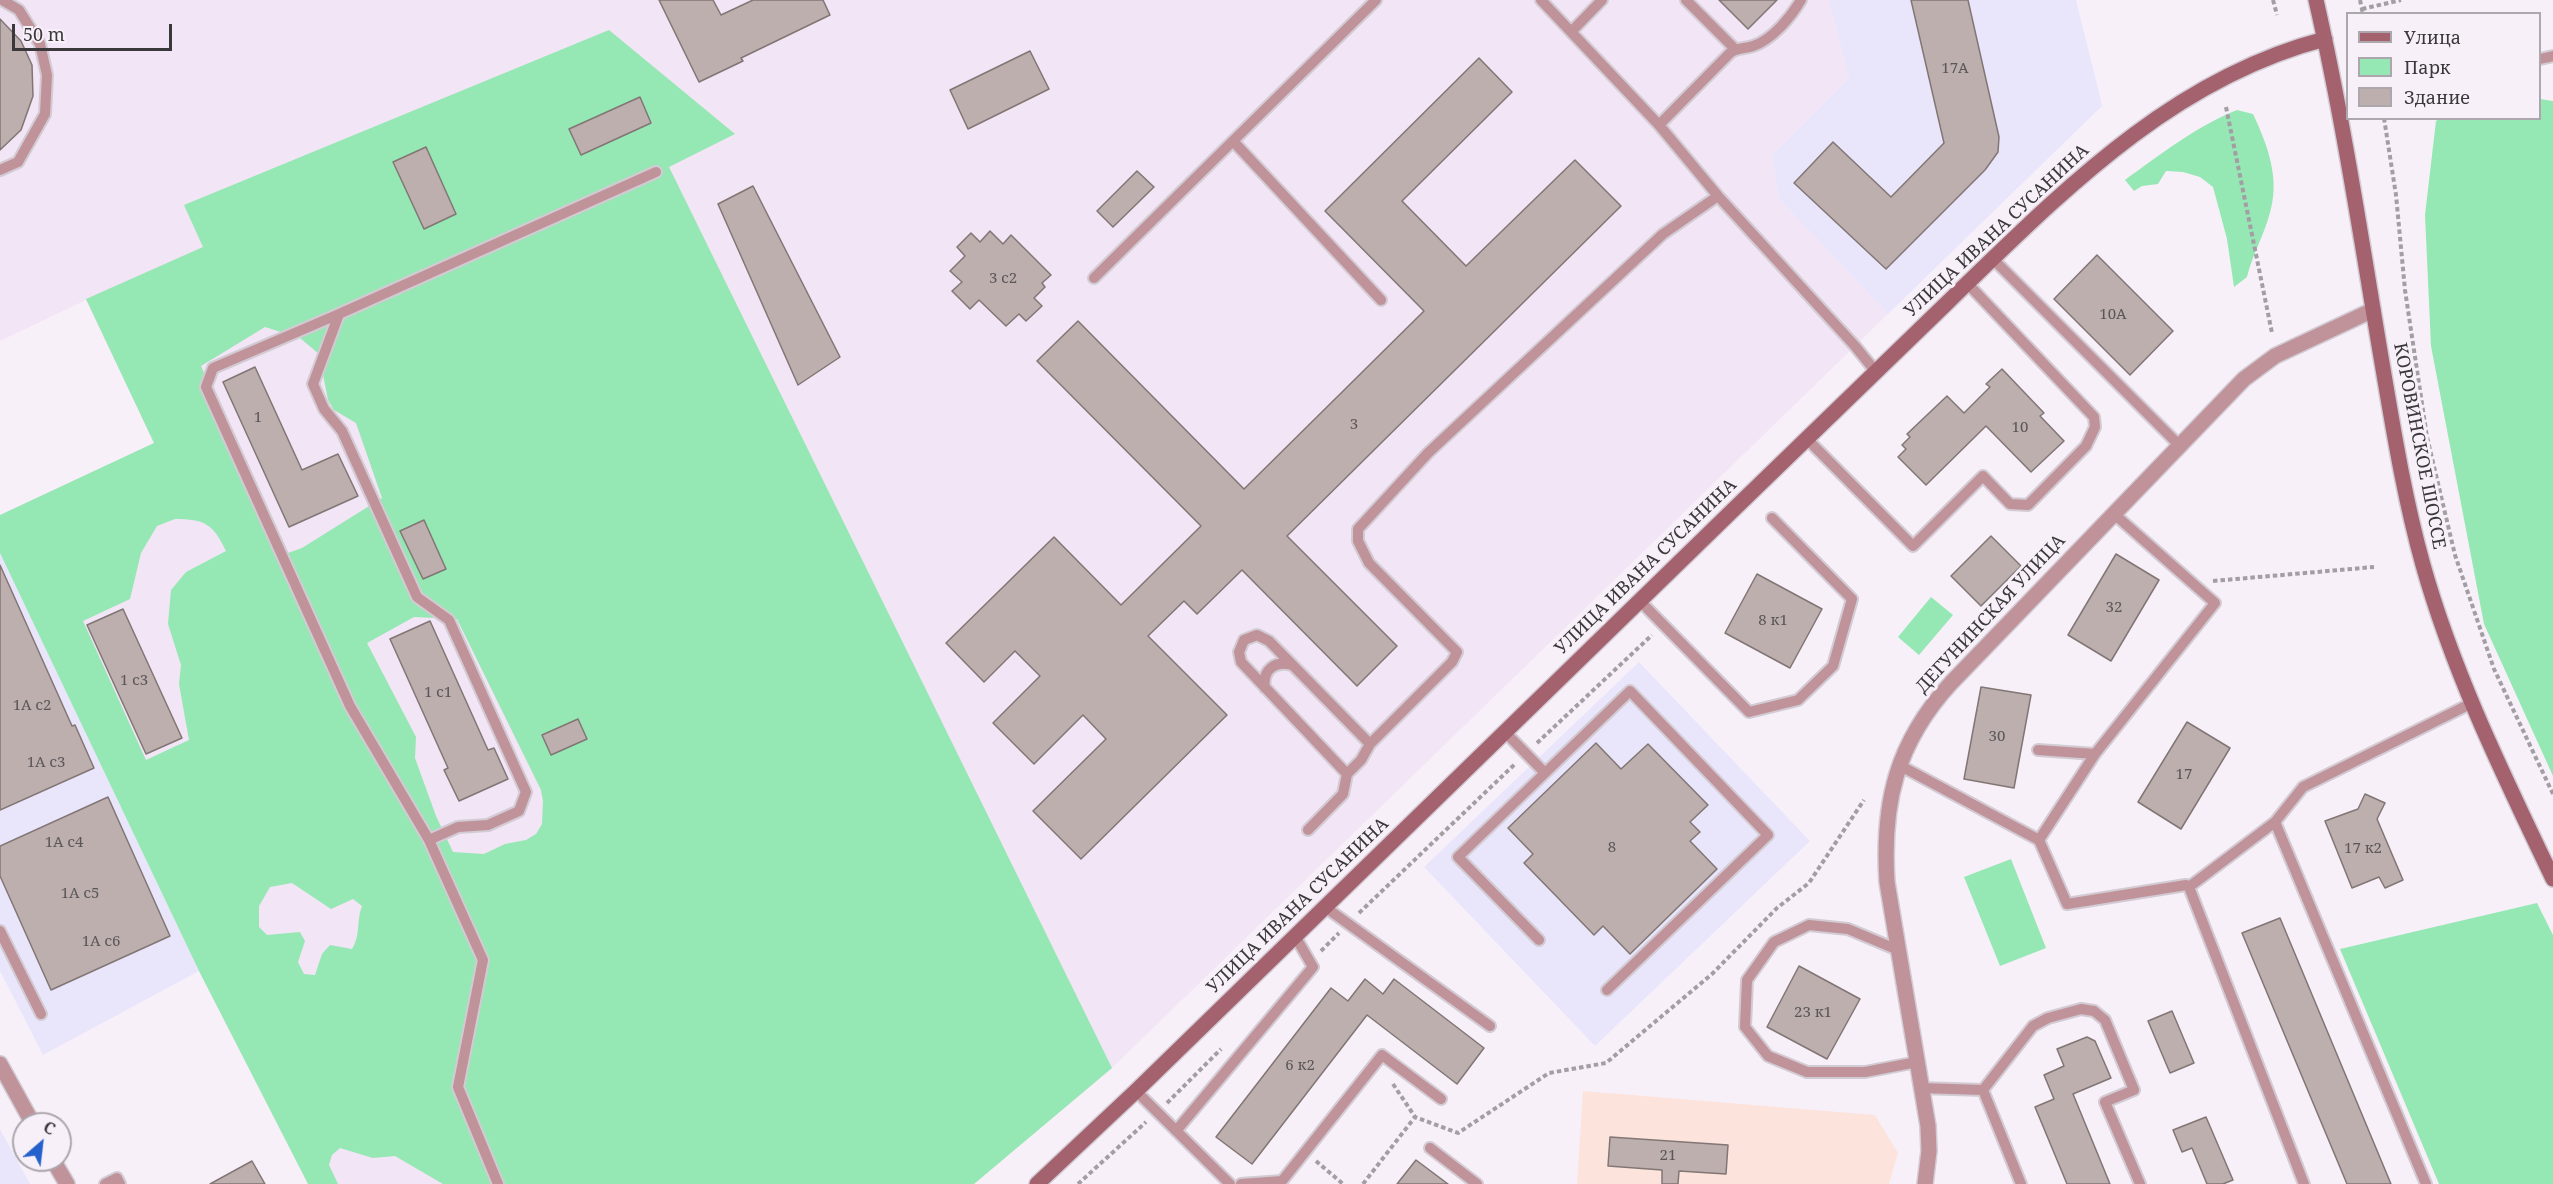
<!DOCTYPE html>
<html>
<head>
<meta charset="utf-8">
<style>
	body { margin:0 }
	#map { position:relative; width:2553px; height:1184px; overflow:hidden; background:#f8f0f9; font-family:"Noto Serif",serif }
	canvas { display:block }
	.legend { position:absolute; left:2346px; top:12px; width:195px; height:108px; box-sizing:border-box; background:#f8f0f9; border:2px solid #aca6ad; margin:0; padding:8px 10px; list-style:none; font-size:18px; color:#3b383c }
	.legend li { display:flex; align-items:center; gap:12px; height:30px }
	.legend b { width:30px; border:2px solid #aca6ad }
	.north { position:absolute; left:12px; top:1112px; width:60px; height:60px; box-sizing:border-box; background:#f8f0f9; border:2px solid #aca6ad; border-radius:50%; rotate:28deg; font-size:16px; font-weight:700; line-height:24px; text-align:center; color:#3b383c }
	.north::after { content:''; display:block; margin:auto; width:21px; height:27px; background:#2561cd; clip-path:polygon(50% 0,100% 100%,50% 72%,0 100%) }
	.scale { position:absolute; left:12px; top:24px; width:160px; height:27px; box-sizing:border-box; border:3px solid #3b383c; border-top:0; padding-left:8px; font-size:18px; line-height:21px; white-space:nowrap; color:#3b383c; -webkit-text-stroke:4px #f8f0f9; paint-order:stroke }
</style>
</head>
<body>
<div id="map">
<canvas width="2553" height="1184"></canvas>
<ul class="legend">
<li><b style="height:8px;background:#a4626e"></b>Улица</li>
<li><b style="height:16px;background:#95e7b4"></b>Парк</li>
<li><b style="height:16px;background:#bcafae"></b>Здание</li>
</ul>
<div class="north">С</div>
<div class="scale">50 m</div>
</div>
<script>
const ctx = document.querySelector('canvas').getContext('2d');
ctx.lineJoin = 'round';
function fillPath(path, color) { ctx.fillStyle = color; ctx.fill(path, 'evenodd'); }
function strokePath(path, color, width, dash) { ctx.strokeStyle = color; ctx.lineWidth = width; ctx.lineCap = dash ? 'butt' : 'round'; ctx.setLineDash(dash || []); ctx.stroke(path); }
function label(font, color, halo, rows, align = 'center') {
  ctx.font = font + ' "Noto Serif",serif'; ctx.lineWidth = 6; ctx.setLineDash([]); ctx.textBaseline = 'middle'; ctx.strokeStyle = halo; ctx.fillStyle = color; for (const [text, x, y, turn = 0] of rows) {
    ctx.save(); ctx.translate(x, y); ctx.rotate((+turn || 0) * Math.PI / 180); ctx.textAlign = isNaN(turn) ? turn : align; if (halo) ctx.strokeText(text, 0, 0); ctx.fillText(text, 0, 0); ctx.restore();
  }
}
const built = new Path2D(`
	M0,0H1829L1849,78L1772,155L1779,199L1888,314L1112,1068L974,1184H308L199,971L0,553V515L154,443L86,300L0,341Z`);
const industrial = new Path2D(`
	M1829,0H2076L2099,92L2102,106L1888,314L1779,199L1772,155L1849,78Z
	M0,553L199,971L43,1055L0,971Z
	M1639,662L1810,841L1595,1046L1424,867Z
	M0,1129L30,1184H0Z`);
const education = new Path2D(`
	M1583,1091L1875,1115L1898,1153L1889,1184H1577Z`);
const green = new Path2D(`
	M609,30L735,134L669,167L1112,1068L974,1184H443L395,1156L373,1158L340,1148L332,1155L329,1165L338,1184H308L199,971L0,553V515L154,443L86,299L203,247L184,205ZM640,98L651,123L581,155L569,129ZM426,147L456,214L424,229L393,162ZM265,327L300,338L319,354L328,400L334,410L356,423L382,498L302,548L285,554L201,366ZM175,519C205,519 213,524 226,551L186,572L171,590L168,624L181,665L179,684L189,740L146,760L83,621L130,599L141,553L157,526ZM424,520L446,569L423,579L401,531ZM414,617L457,619L541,790L543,801L542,824L536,834L526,840L505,844L484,854L453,852L436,816L415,758L416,737L367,643ZM577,719L586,739L551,755L542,735ZM292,883L331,909L353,899L362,906C356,921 361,935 352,949L330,945L322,954L315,975L304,974L298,962L305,941L300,932L267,935L259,927V906L270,887Z
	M2540,99L2553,101V776L2484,624L2431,346L2425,215L2436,121L2441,118H2540Z
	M2237,110L2253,114C2268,146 2281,180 2269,216C2263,237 2252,256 2247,277L2234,287L2227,239L2213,187L2200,177L2183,172L2166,171L2158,184L2142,186L2134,191L2125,180C2161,154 2195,127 2237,110Z
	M1931,597L1953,615L1919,655L1898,637Z
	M2011,859L2046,948L2000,966L1964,877Z
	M2537,903L2553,935V1184H2439L2340,949Z`);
const building = new Path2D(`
	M659,0H713L721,15L753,0H823L830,15L741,58L743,61L699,82Z
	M1719,0H1777L1748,29Z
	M1911,0H1968L1999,137L1998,152L1985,170L1886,269L1794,183L1833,142L1891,197L1944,143Z
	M0,19L21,41L32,65L33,96L21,130L0,150Z
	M1030,51L1049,89L968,129L950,90Z
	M1479,58L1512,92L1402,201L1466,266L1575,160L1621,206L1287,536L1397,646L1357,686L1242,570L1197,614L1184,601L1148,636L1227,715L1081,859L1033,811L1106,739L1083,715L1034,764L993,723L1040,676L1015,651L984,682L946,643L1054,537L1121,605L1201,526L1037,361L1078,321L1244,489L1424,311L1325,211Z
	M640,97L651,123L581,155L569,129Z
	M426,147L456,214L424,229L393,162Z
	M1137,171L1154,187L1113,227L1097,211Z
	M753,186L840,357L798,385L718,204Z
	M990,231L1003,244L1011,235L1051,275L1042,283L1045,287L1034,298L1042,306L1026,321L1019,314L1006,326L979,300L970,309L952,291L962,282L950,271L965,256L957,247L971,233L980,242Z
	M2097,255L2173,331L2130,375L2054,299Z
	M255,367L302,470L338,454L358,496L289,527L223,382Z
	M2002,369L2044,413L2040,416L2064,441L2031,472L1986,426L1926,485L1898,457L1906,449L1902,445L1910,437L1907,434L1947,396L1964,413L1990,387L1986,384Z
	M424,520L446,569L423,579L400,531Z
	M1991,536L2021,566L1981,606L1951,576Z
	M2116,554L2159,580L2111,661L2068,635Z
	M0,565L72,726L75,725L94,768L0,810Z
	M1757,574L1822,609L1790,668L1725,633Z
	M123,609L182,738L146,754L87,625Z
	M430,621L488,750L494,748L508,779L459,801L444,770L448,768L390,639Z
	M1981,687L2031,695L2014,788L1964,779Z
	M578,719L587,739L551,755L542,735Z
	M2187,722L2230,748L2181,829L2138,802Z
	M1596,743L1621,769L1648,744L1708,805L1690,822L1700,832L1690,841L1717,869L1630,954L1603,926L1594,935L1524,863L1533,854L1508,828Z
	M2365,794L2385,803L2377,819L2403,880L2385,888L2379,877L2352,888L2325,821L2358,809Z
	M108,797L170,936L51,990L0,876V846Z
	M2280,918L2391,1184H2347L2242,933Z
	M1799,966L1860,999L1827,1059L1767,1027Z
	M1365,979L1383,994L1394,979L1484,1048L1457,1084L1367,1015L1252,1164L1216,1137L1331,988L1348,1001Z
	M2172,1011L2194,1063L2170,1073L2148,1021Z
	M2087,1037L2095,1041L2111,1078L2073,1094L2110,1184H2067L2035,1107L2054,1099L2044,1075L2064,1066L2057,1049Z
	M2206,1117L2233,1180L2223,1184H2207L2192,1148L2182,1152L2173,1130Z
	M1610,1137L1728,1145L1726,1174L1679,1171L1678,1184H1662V1170L1608,1166Z
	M1416,1160L1448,1184H1397Z
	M252,1161L265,1184H210Z`);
const path = new Path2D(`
	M2273,0L2277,15
	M2360,0L2363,14
	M2362,9L2401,0
	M2226,107L2272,333
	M2384,118L2396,195L2405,290L2427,437L2455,555L2494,669L2553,794
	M2213,581L2374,567
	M1537,743L1652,635
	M1359,913L1516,763
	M1321,951L1339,933
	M1393,1084L1415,1117L1458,1133L1549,1073L1606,1063L1712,974L1777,908L1809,883L1864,800
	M1167,1103L1221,1049
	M1316,1161L1343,1184
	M1078,1184L1146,1122
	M1363,1184L1415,1117`);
const lane = new Path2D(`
	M1541,0L1659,125L1718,196L1855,346L1876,372
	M1686,0L1735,49
	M1571,32L1602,0
	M2540,59L2553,56
	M1659,125L1730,53C1737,47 1745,49 1753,46C1772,40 1791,17 1801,0
	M1233,141L1381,300
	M0,170L18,162L45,114L47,75L40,44L19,10L2,0
	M1993,259L2179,445
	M1094,278L1376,0
	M339,314L213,368L206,387L350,706L429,840
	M1807,439L1913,546L1983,476L2010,504L2028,505L2086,446L2095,427L2094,417L1968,284
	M1640,601L1749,712L1798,700L1833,666L1852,599L1772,518
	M1265,688C1262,670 1275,660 1292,665
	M1505,732L1545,773L1458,857L1539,940
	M2038,750L2095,754
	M1899,765L2039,840L2067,904L2186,885L2189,887L2275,822L2303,787L2470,704
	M1545,773L1630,691L1768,835L1607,990
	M1347,774L1241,662L1239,652L1244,640L1257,635L1269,641L1370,744
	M2275,822L2426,1184
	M1308,830L1343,794L1347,774L1361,760L1370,744L1452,662L1457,652L1369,563L1358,541V529L1428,453L1663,234L1718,196
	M2039,840L2095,754L2215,603L2113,513
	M2189,887L2304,1184
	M1325,907L1490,1026
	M0,931L41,1014
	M1898,950L1848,929L1809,925L1774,942L1747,980L1745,1027L1768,1056L1807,1072H1865L1917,1062
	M1921,1088L1983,1090L2033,1026L2048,1018L2081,1009L2094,1011L2105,1020L2134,1090L2105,1102L2140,1184
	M1983,1090L2021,1184
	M1136,1091L1230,1184
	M1176,1131L1313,967L1295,936
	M1430,1148L1477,1184
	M105,1184L117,1178L120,1184
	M498,1184L458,1087L483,960L429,840L458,827L488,825L519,811L526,792L449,620L417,597L342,431L324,409L313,384L339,314L656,172
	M1241,1184L1282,1181L1382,1055L1441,1099`);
const street = new Path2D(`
	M0,1064L33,1124
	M53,1160L67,1184
	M1925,1184L1929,1151L1928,1126L1887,882C1882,803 1896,743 1951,683L2244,379L2275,356L2373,310`);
const secondary = new Path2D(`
	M2316,0C2343,118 2361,238 2381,357C2393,427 2404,497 2423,565C2454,675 2504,776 2553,879
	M1037,1184L1136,1091C1333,899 1531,707 1729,514C1802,444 1875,373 1948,302C2060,194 2170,79 2325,39`);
const numberNames = [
	["17А",1955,69],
	["3 с2",1003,279],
	["10А",2113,315],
	["1",258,418],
	["3",1354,425],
	["10",2020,428],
	["32",2114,608],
	["8 к1",1773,621],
	["1 с3",134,681],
	["1 с1",438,693],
	["1A с2",32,706],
	["30",1997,737],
	["1A с3",46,763],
	["17",2184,775],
	["1А с4",64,843],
	["8",1612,848],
	["17 к2",2363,849],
	["1A с5",80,894],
	["1A с6",101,942],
	["23 к1",1813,1013],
	["6 к2",1300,1066],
	["21",1668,1156]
];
const streetNames = [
	["УЛИЦА ИВАНА СУСАНИНА",1997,231,-43],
	["КОРОВИНСКОЕ ШОССЕ",2419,446,79],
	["УЛИЦА ИВАНА СУСАНИНА",1646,567,-44],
	["ДЕГУНИНСКАЯ УЛИЦА",1991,614,-47],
	["УЛИЦА ИВАНА СУСАНИНА",1298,906,-44]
];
fillPath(built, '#f2e5f5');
fillPath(industrial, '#e9e6fc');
fillPath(education, '#fce3dc');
fillPath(green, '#95e7b4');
fillPath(building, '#bcafae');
strokePath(building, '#827675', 1.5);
strokePath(lane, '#d2cbd3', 14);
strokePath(street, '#d2cbd3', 18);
strokePath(secondary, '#d2cbd3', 18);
strokePath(path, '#a39da4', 4, [4.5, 3]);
strokePath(lane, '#c09299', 10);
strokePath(street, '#c09299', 15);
strokePath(secondary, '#a4626e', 15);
label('15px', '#5b5658', null, numberNames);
label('18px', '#3b383c', '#f8f0f9', streetNames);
</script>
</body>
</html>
